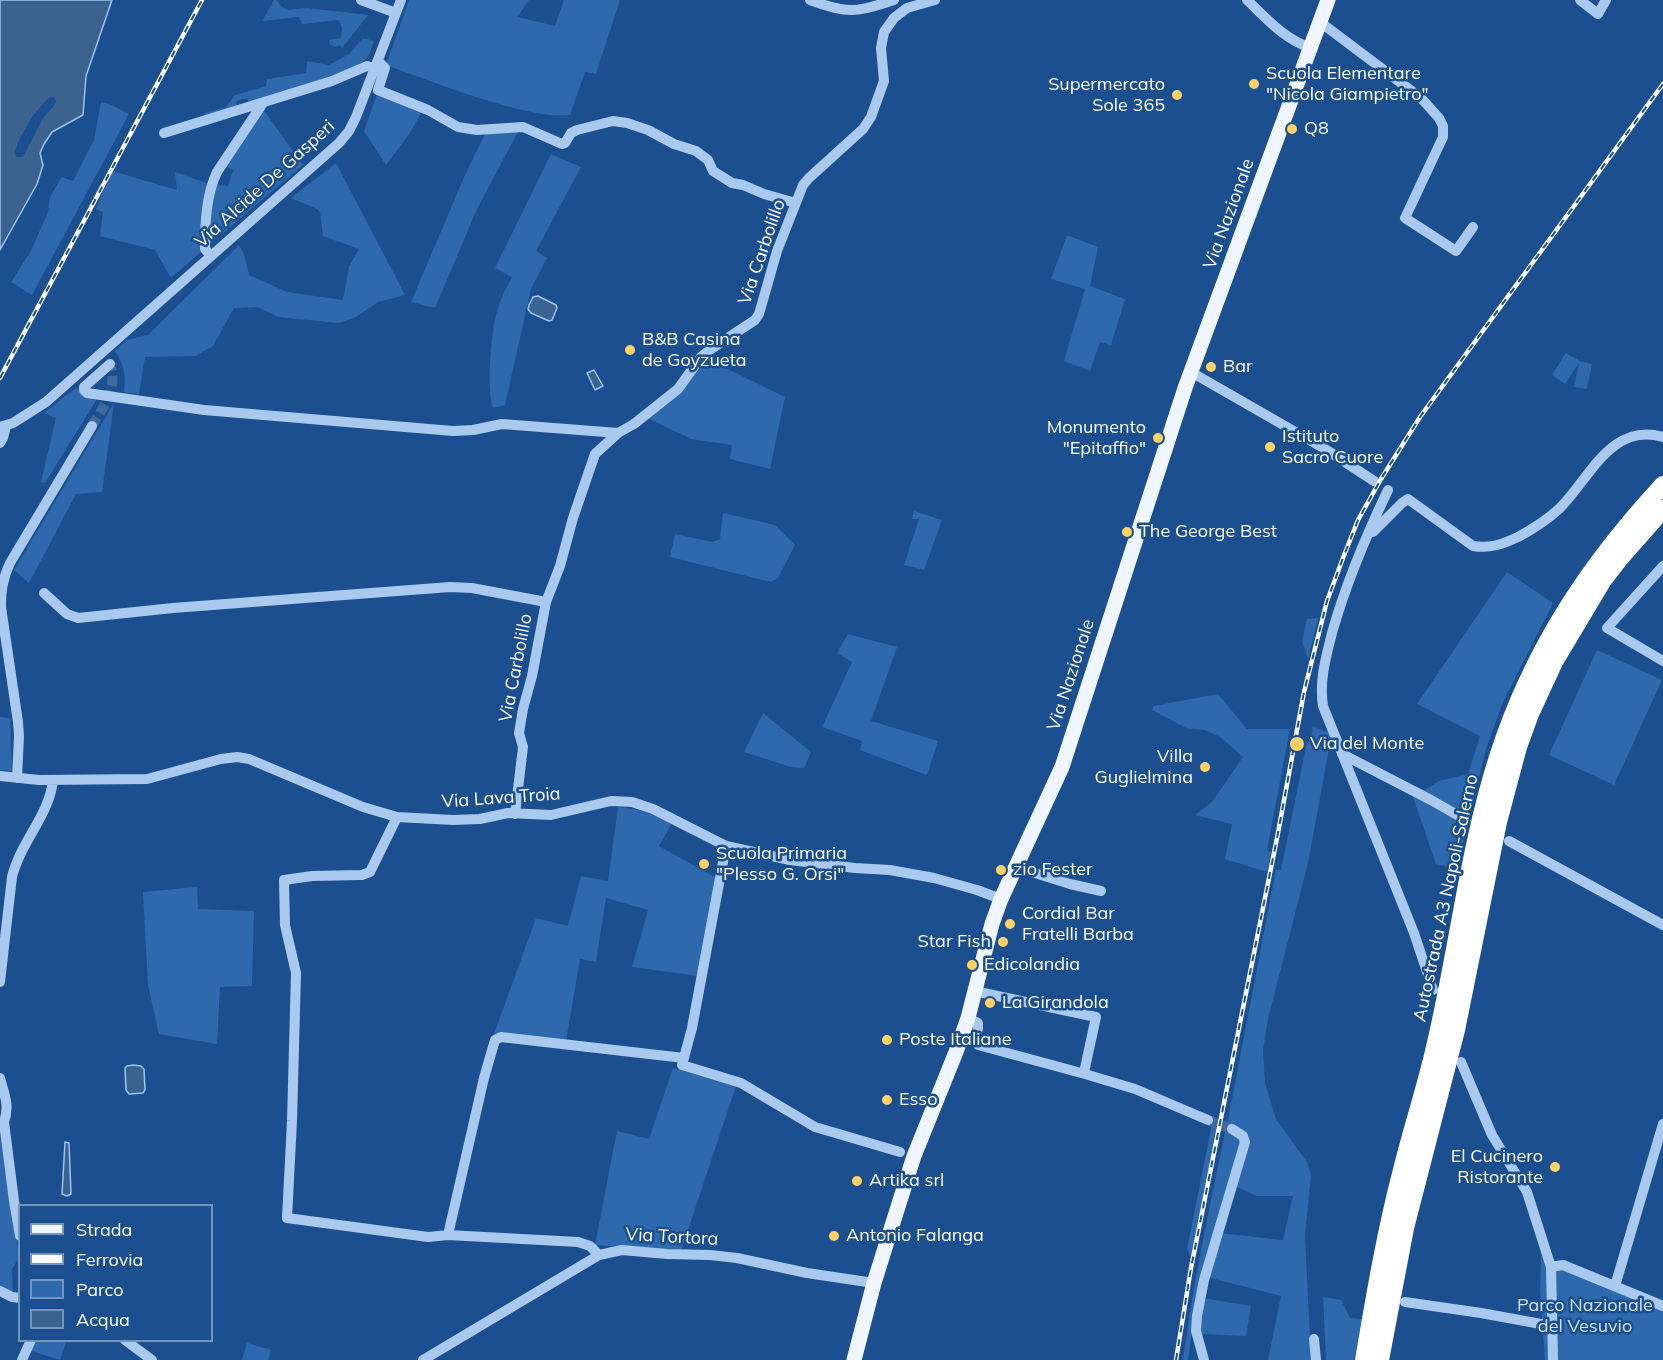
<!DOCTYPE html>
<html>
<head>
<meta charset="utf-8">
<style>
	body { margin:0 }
	#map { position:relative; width:1663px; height:1360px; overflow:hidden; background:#1b4f8f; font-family:Mulish,sans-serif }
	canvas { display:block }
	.legend { position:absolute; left:18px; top:1204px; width:195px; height:138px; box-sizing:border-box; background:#1b4f8f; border:2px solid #7695bc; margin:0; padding:8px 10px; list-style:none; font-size:18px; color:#fff }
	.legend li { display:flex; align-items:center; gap:12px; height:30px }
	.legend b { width:30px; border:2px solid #7695bc }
</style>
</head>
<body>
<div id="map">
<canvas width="1663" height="1360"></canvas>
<ul class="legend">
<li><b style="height:8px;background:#f0f6ff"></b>Strada</li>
<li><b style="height:8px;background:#fff"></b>Ferrovia</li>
<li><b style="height:16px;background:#2e69ad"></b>Parco</li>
<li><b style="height:16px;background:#3c6290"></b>Acqua</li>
</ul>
</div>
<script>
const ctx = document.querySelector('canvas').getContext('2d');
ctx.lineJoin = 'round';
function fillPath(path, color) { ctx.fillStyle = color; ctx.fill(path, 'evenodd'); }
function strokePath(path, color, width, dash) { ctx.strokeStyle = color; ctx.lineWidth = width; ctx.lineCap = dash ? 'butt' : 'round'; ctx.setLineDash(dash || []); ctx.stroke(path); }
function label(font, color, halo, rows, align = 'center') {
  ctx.font = font + ' Mulish,sans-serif'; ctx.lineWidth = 5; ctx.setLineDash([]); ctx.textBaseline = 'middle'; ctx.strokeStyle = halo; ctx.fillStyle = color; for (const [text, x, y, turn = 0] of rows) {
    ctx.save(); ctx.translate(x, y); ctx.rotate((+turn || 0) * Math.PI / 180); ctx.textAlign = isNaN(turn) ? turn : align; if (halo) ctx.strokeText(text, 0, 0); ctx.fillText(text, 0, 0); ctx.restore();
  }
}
const green = new Path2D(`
	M274,0H277L281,6L287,10L307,8L368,15L342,48L339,45L336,47L330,45L329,40L341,38L342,28L339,20L302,24L299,17L262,21Z
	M409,0H529L517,17L555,26L564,0H620L596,74L585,72L570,115C561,115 551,116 542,114C489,105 437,83 386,65Z
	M363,38L374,41C369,57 368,59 353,68L249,104L247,98L236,101L237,107L206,117L205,113L226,107L235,95L266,86L267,79L306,73L307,61L329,65L349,54Z
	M377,94L422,111L410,133L386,165L364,131Z
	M101,102L109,104L129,114L32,295L11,282L31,251L48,212L50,197L62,177L73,181L94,140Z
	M263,109L303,165L209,245L208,230L216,185L228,186L233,170L225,166Z
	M519,130L477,209L435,308L411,302L465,175L486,132Z
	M551,154L581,167L536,251L547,258L531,289L505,405L493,408C486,388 491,328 498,308C501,297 507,287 512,277L495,268Z
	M336,163L405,295L378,302L356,317L339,323L278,317L258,307L234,308L213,346L195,356L145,357L139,394L124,392C126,376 124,364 115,351L127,340L148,335L239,245L244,254L249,275L287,292L343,300L349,267L359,249L323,236L320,212L317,209L291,198Z
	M112,171L177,190L175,172L209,184L202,251L171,278L155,250L100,236L103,212L96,209Z
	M1067,235L1098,247L1090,286L1125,299L1111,345L1100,342L1090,371L1064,361L1085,289L1051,279Z
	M1566,353L1580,361L1592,364L1587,389L1574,387L1579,363L1565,384L1552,375Z
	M703,357L785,397L770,469L730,459L732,445L691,439L645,417Z
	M76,388L86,396L97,399L45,483L41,482L56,418L44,413Z
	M114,403L102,492L76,494L29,583L14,570Z
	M914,511L942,520L924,570L904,565L919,519H912Z
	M723,513L775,525L795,545L778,578L771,582L670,557L675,534L712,542L720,539Z
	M1507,572L1553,603L1503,702L1486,749L1460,855V870L1436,864L1413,797L1439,781L1468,774L1480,736L1417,704Z
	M1318,618L1308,659L1302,641L1307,619Z
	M848,634L897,647L871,721L938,741L927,775L860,750L862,741L822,727L852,662L837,653Z
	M1597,650L1662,680L1614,785L1549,755Z
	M1218,694L1247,729H1290L1267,850L1271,852L1267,872L1225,859L1232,824L1195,815L1212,802L1243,757L1220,737L1205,730L1186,728L1152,710L1154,706Z
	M763,713L811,752L804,768L791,767L744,752Z
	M0,717L10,718L12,771L0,770Z
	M1313,727L1330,733L1331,738L1308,863L1268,1019L1263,1050L1265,1083L1276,1119L1307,1162L1311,1174L1305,1236L1311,1360H1268L1281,1296L1207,1277L1219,1233L1283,1240L1293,1196H1257L1235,1186L1242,1133L1227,1125L1276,870H1281L1307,742L1310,741Z
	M618,807C639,808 654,815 672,823L659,846L716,878L698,976L632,967L648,910L606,898L596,962L580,959L566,1041L494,1034L536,918L568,926L581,876L608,881Z
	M197,887L198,909L254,911L252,986L220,987L217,1044L159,1034L148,985L143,892Z
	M673,1068L736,1086L681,1251L595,1245L617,1131L649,1139Z
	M1213,1119L1219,1121L1191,1257L1187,1249Z
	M1226,1128L1240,1135L1243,1142C1221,1214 1197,1285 1188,1360H1183C1193,1282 1210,1205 1226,1128Z
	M0,1131L4,1133L18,1250L19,1258L12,1269L13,1296L0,1289Z
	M1541,1256L1663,1301V1360H1545L1540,1291Z
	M1323,1297L1341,1300L1350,1318L1362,1319L1354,1360H1326Z
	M1202,1298L1251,1306L1246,1336L1198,1334Z
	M33,1341H67L60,1360L29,1350Z
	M247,1343L271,1350L268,1360H242Z`);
const water = new Path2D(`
	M0,0H112L86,76L83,115L52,132L44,144L40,153L43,165L37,184L0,250Z
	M538,296L556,305L557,308L552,320L549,321L531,313L528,309L529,305L533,297Z
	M594,370L603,386L595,390L587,373Z
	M133,1065L141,1066L144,1069L145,1090L143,1093L129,1094L126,1090L125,1068L127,1066Z
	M65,1142L69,1143L71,1194L67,1196L62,1194Z`);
const pier = new Path2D(`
	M54,97L56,101L54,106L43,118L23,157H16L14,152L21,136L34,114L48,98Z`);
const minorTunnel = new Path2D(`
	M92,426C103,407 117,390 111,368
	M1208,1120L1232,1129`);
const minor = new Path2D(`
	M361,0L396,13
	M810,0C823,5 838,10 852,10C866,10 881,4 894,0
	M1247,0C1267,19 1284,39 1311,48
	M1580,0L1598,14L1606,0
	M1320,22L1421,98L1439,118L1443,126V137L1405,218L1456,251L1473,227
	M378,61L385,68L378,90L428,110L458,127L477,130L523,127L562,144L565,143L571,133L577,130L613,121L627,123L648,130L674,144L696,151L708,160L713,171L732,183L743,185L764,194L796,203
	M164,133L332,81L367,66L375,68
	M211,256L205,249C205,224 206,195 217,172L263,103
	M110,364L84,387V390L87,393L204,410L453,431L473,430L502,424L618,433
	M1191,372L1325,449L1374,481
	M0,427L13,423L46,402L339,143L349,131L356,117L401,0
	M0,443L3,438L6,426
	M1388,490C1366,536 1346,583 1332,633C1326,657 1319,681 1323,706L1414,933L1433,990
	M1369,532H1373L1402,503L1408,499L1473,546C1490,549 1503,544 1518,537C1533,529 1547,520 1560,508C1590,478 1611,422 1663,437
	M1663,566L1607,628L1663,661
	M44,593L67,614L78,618L173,608L450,587L472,588L546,602
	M1342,754L1431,800L1466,820
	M0,776L39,780L147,779L221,759L237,757L249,759L363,807L397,817L453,820L480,819L508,813L551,815L611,801L632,802L653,809L726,846L790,860L855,868L890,870L934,878L977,890L1001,899
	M17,778L19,736L18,722L1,607C1,590 3,578 10,563L92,426
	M515,814L523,747L519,733L523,709L532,676L546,602L560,566L573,518L595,454L618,433L634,424L678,389L701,357L711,349L755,320L759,314L777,251L803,185L809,178L863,129L871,117L884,81L881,48L884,32L894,18L907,8L935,0
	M397,817L370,872L362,875L312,876L284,880L285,925L296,973L292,1121L287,1218L428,1237L448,1235L578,1242L590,1246L599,1255
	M1509,841L1663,925
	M726,846L692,1028L682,1065L741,1083L815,1127L900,1152
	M1016,867L1070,884L1101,891
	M0,982L12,877C20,843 50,814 53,780
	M974,991L1096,1017L1085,1068
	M968,1018L978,1023V1029L975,1038L978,1045L1085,1074L1135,1089L1208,1120
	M1461,1062L1492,1135L1527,1192L1551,1267L1553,1360
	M0,1078C4,1094 10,1105 4,1122L14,1201L20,1236
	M448,1235L484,1078L495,1040L501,1037L684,1058
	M1551,1267L1563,1265L1663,1306
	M1615,1286L1663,1124
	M0,1291L12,1297L20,1298
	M1405,1302L1481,1313L1552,1326
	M1314,1339L1316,1360
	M125,1340L152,1360
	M22,1360L31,1340
	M423,1360L599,1255L622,1250L667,1254L710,1255L737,1258L807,1273L874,1283
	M1204,1360L1196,1331L1197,1316L1204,1280L1245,1142L1243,1136L1232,1129`);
const major = new Path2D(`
	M854,1360L874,1283L914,1156L956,1052L968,1018L992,924L1001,899L1062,767L1185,388L1328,0`);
const highway = new Path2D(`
	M1364,1360C1375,1295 1386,1230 1403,1166C1413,1126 1426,1087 1435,1047C1458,951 1468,851 1498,757C1532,651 1588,566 1663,485
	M1380,1360L1405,1228L1456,1030L1498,822L1518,747L1530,714L1554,662L1603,580L1620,558L1663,509`);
const rail = new Path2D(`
	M0,378L202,0
	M1176,1360L1191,1268L1278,833L1304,692L1327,601L1343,558L1358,520L1381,479L1420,417L1663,84`);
const markers = [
	[1254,84,6,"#ffd166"],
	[1177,95,6,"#ffd166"],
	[1292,129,6,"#ffd166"],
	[630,350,6,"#ffd166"],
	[1211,367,6,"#ffd166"],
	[1158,438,6,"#ffd166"],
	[1270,447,6,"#ffd166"],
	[1127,532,6,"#ffd166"],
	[1297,744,8,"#ffd166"],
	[1205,767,6,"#ffd166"],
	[704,864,6,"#ffd166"],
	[1001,870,6,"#ffd166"],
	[1010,924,6,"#ffd166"],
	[1003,942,6,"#ffd166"],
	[972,965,6,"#ffd166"],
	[990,1003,6,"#ffd166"],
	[887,1040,6,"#ffd166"],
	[887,1100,6,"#ffd166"],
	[1555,1167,6,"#ffd166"],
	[857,1181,6,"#ffd166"],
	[834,1236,6,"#ffd166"]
];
const poiNames = [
	["Scuola Elementare",1266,74],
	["\"Nicola Giampietro\"",1266,95],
	["Supermercato",1165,85,"right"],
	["Sole 365",1165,106,"right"],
	["Q8",1304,129],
	["B&B Casina",642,340],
	["de Goyzueta",642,361],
	["Bar",1223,367],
	["Monumento",1146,428,"right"],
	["\"Epitaffio\"",1146,449,"right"],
	["Istituto",1282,437],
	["Sacro Cuore",1282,458],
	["The George Best",1139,532],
	["Via del Monte",1310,744],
	["Villa",1193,757,"right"],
	["Guglielmina",1193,778,"right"],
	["Scuola Primaria",716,854],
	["\"Plesso G. Orsi\"",716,875],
	["zio Fester",1013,870],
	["Cordial Bar",1022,914],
	["Fratelli Barba",1022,935],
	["Star Fish",991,942,"right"],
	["Edicolandia",984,965],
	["La Girandola",1002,1003],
	["Poste Italiane",899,1040],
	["Esso",899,1100],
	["El Cucinero",1543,1157,"right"],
	["Ristorante",1543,1178,"right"],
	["Artika srl",869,1181],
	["Antonio Falanga",846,1236]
];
const streetNames = [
	["Via Alcide De Gasperi",265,184,-42],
	["Via Nazionale",1229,214,-70],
	["Via Carbolillo",762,252,-71],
	["Via Carbolillo",516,668,-79],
	["Via Nazionale",1071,675,-72],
	["Via Lava Troia",501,798,-4],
	["Autostrada A3 Napoli-Salerno",1446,898,-78],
	["Via Tortora",672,1237,3]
];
const parkNames = [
	["Parco Nazionale",1585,1306],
	["del Vesuvio",1585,1327]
];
fillPath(green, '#2e69ad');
fillPath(water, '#3c6290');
strokePath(water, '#9cc4f0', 1.5);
fillPath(pier, '#1b4f8f');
strokePath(minorTunnel, '#3d69a0', 10, [10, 5]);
strokePath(minor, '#a9c9ee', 10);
strokePath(major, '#f0f6ff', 15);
strokePath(highway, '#fff', 18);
strokePath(rail, '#fff', 4.5);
strokePath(rail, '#1b4f8f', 2, [7]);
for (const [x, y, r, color] of markers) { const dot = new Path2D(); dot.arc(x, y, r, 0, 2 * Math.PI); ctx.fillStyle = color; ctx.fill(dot); strokePath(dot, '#1b4f8f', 2); }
label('18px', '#fff', '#1b4f8f', poiNames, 'left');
label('18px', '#fff', '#1b4f8f', streetNames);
label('18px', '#cfe3fa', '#1b4f8f', parkNames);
</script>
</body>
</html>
